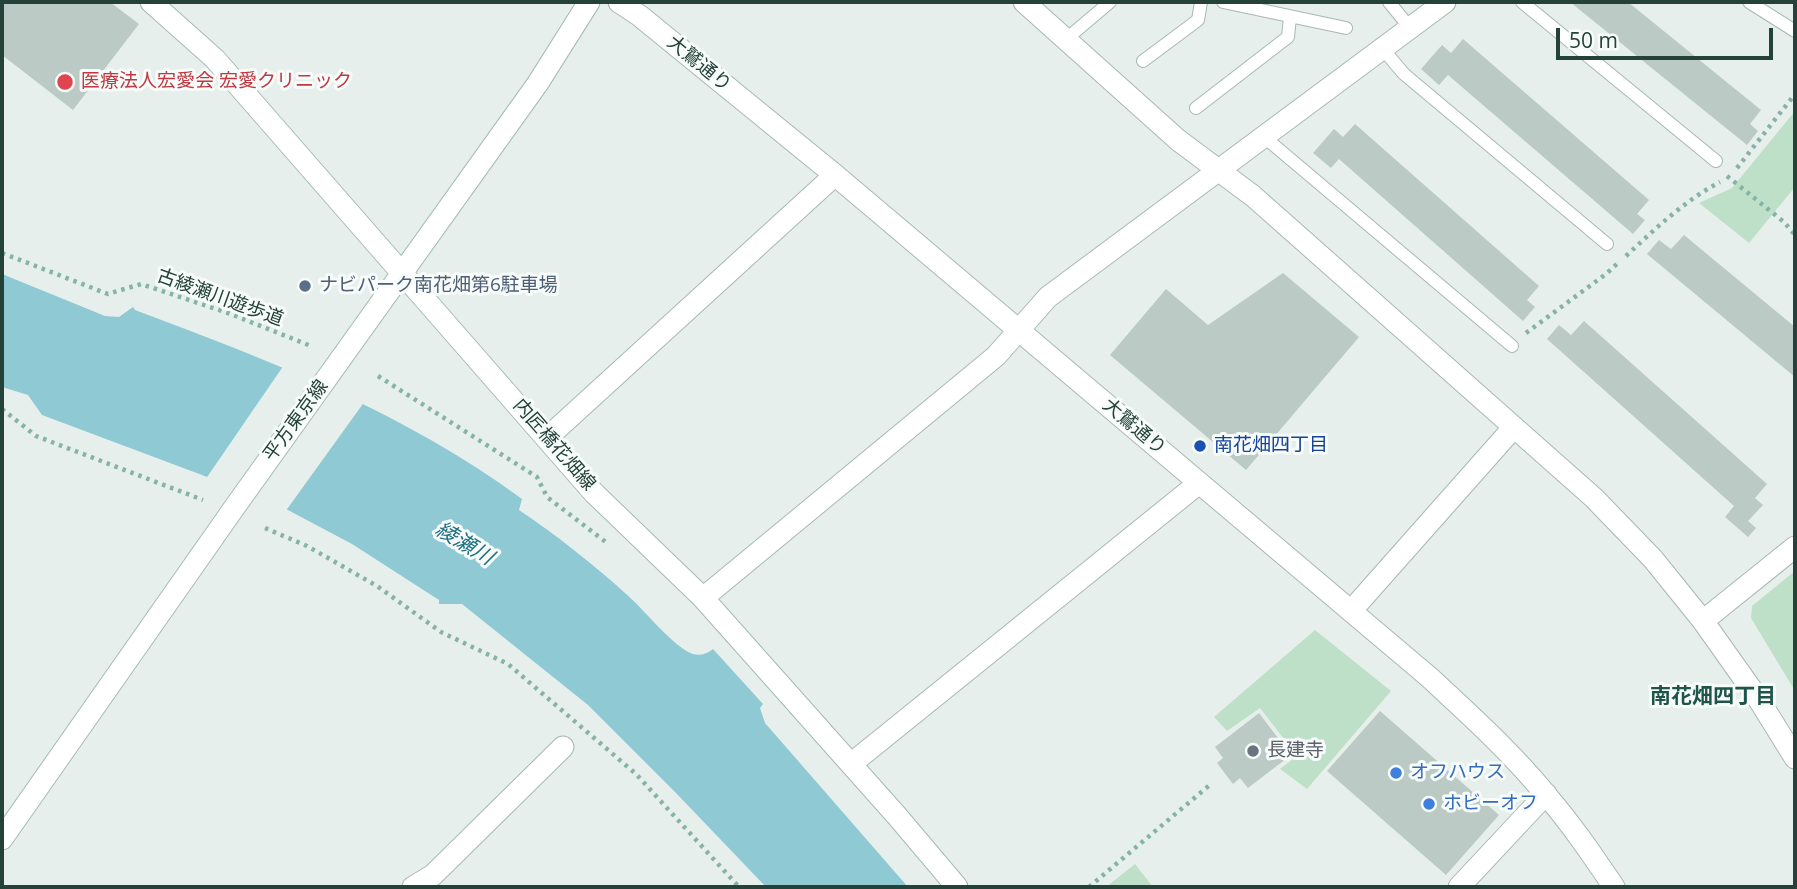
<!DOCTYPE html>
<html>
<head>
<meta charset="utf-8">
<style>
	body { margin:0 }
	#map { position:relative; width:1797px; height:889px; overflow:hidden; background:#e6efeb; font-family:"Open Sans",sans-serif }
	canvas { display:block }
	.frame { position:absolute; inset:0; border:4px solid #24423a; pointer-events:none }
	.scale { position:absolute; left:1556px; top:28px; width:217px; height:32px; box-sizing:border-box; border:4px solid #24423a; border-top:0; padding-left:9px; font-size:21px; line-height:24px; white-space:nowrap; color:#24423a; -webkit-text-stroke:5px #f7fbf9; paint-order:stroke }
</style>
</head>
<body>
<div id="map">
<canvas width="1797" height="889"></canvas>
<div class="frame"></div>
<div class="scale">50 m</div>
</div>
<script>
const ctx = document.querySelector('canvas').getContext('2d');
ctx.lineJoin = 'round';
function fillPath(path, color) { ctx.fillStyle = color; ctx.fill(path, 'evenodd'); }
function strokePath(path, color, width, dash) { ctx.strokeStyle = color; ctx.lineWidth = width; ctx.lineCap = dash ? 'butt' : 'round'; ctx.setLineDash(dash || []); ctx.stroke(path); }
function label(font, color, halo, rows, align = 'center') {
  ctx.font = font + ' "Open Sans","Noto Sans JP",sans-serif'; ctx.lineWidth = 6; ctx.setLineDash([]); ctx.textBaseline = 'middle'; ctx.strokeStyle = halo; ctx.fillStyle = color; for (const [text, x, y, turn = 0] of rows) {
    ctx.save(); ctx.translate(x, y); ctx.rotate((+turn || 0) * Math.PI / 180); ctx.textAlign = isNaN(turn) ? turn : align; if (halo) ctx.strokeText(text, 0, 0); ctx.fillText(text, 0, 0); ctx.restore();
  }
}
const green = new Path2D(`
	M1795,111V187L1749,243L1699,203L1732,188Z
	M1795,571V691L1751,618L1752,606Z
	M1315,630L1391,691L1307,789L1280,769L1297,756L1260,708L1227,731L1214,717Z
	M1135,864L1153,887H1106Z`);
const water = new Path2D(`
	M2,274L105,316L119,317L133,307L135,310C269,360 406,413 522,499L519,510C556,535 592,563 625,593C642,607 674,648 693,654C700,656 707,654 713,649L763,704L760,708L765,723L908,887H766L676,793L588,705L462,604H439V600L352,544L286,509L202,475L42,415L28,395L2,387Z`);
const pier = new Path2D(`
	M284,365L365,401L285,512L205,480Z`);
const building = new Path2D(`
	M2,2H110L139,24L73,110L2,55Z
	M1570,2H1628L1761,110L1750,124L1758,131L1747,145Z
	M1463,39L1649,200L1637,214L1645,220L1633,234L1448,75L1439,85L1421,69L1442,45L1451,53Z
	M1355,124L1539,286L1527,300L1535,307L1523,321L1339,159L1331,168L1313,153L1334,129L1343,137Z
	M1684,235L1795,327V377L1647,254L1659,240L1671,249Z
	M1283,273L1359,337L1246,470L1110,355L1166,289L1208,325Z
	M1584,321L1767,484L1755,498L1763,505L1748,521L1756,528L1748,537L1725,517L1734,506L1547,339L1559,325L1571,335Z
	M1380,711L1499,815L1446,875L1327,771Z
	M1259,713L1291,755L1248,788L1240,778L1233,784L1217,763L1223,758L1215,747Z`);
const path = new Path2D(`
	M1737,168L1795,94
	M1727,176L1784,222L1795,235
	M2,253L108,294L141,284L228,313L311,346
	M1626,256C1655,229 1684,201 1720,182
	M1526,333L1606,274L1619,262
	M378,376L537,477L547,497L607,543
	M2,409L36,436L203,500
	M265,528L307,546L377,586L441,632L508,664L636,774L739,887
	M1089,887L1212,783`);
const service = new Path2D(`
	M1223,2L1346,28
	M1389,2L1410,28
	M1522,2L1716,161
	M1749,2L1795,31
	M1064,41L1110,2
	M1382,48L1404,74L1607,244
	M1143,61L1198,20L1201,2
	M1196,108L1288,37L1290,17
	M1263,136L1512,346`);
const minor = new Path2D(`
	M1024,2L1178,140L1253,196L1594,498L1653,559L1703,621L1759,700L1795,758
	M548,437L835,175
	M703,598L996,356L1048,297L1445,2
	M1351,611L1514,427
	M1703,621L1795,547
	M851,764L1199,483
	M413,887L433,875L563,747
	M1459,887L1546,794`);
const tertiary = new Path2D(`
	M619,2L640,16L835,175L1429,677C1470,715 1512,753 1547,796C1572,825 1593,856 1614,887`);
const secondary = new Path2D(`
	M151,2L215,59L594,493L703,598L897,816L957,887
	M2,839L234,508L538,83L589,2`);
const markers = [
	[65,82,9,"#e0444e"],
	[305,286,7,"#5c6f8a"],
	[1200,446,7,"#1a4fb4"],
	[1253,751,7,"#6b7280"],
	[1396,773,7,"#3f7fe0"],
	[1429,804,7,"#3f7fe0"]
];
const streetNames = [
	["大鷲通り",699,64,39],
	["古綾瀬川遊歩道",220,298,20],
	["平方東京線",296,421,-54],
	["大鷲通り",1134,427,40],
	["内匠橋花畑線",554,445,49]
];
const healthNames = [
	["医療法人宏愛会 宏愛クリニック",81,82]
];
const serviceNames = [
	["ナビパーク南花畑第6駐車場",319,286]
];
const transitNames = [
	["南花畑四丁目",1214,446]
];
const worshipNames = [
	["長建寺",1267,751]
];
const shopNames = [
	["オフハウス",1410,773],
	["ホビーオフ",1443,804]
];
const waterNames = [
	["綾瀬川",464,544,31]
];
const neighbourhoodNames = [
	["南花畑四丁目",1713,697]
];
fillPath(green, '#bfe0c8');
fillPath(water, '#8ec9d4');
fillPath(pier, '#e6efeb');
fillPath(building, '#bbcac4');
strokePath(service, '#a8b8b2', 14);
strokePath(minor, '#a8b8b2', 23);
strokePath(tertiary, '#a8b8b2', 23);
strokePath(secondary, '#a4bbb3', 23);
strokePath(path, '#86b3a5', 4.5, [3.5, 5]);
strokePath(service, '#fff', 12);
strokePath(minor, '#fff', 21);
strokePath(tertiary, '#fff', 21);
strokePath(secondary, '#fff', 21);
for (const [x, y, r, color] of markers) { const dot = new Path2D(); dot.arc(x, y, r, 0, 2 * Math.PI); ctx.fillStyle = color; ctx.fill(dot); strokePath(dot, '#f7fbf9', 2.5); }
label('19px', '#24423a', '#f7fbf9', streetNames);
label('19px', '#be3a42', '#f7fbf9', healthNames, 'left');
label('19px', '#4e5e75', '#f7fbf9', serviceNames, 'left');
label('19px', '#164399', '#f7fbf9', transitNames, 'left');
label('19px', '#5b616d', '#f7fbf9', worshipNames, 'left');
label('19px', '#366cbe', '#f7fbf9', shopNames, 'left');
label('italic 21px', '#1c6f80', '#f7fbf9', waterNames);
label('bold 21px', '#1f5548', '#f7fbf9', neighbourhoodNames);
</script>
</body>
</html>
